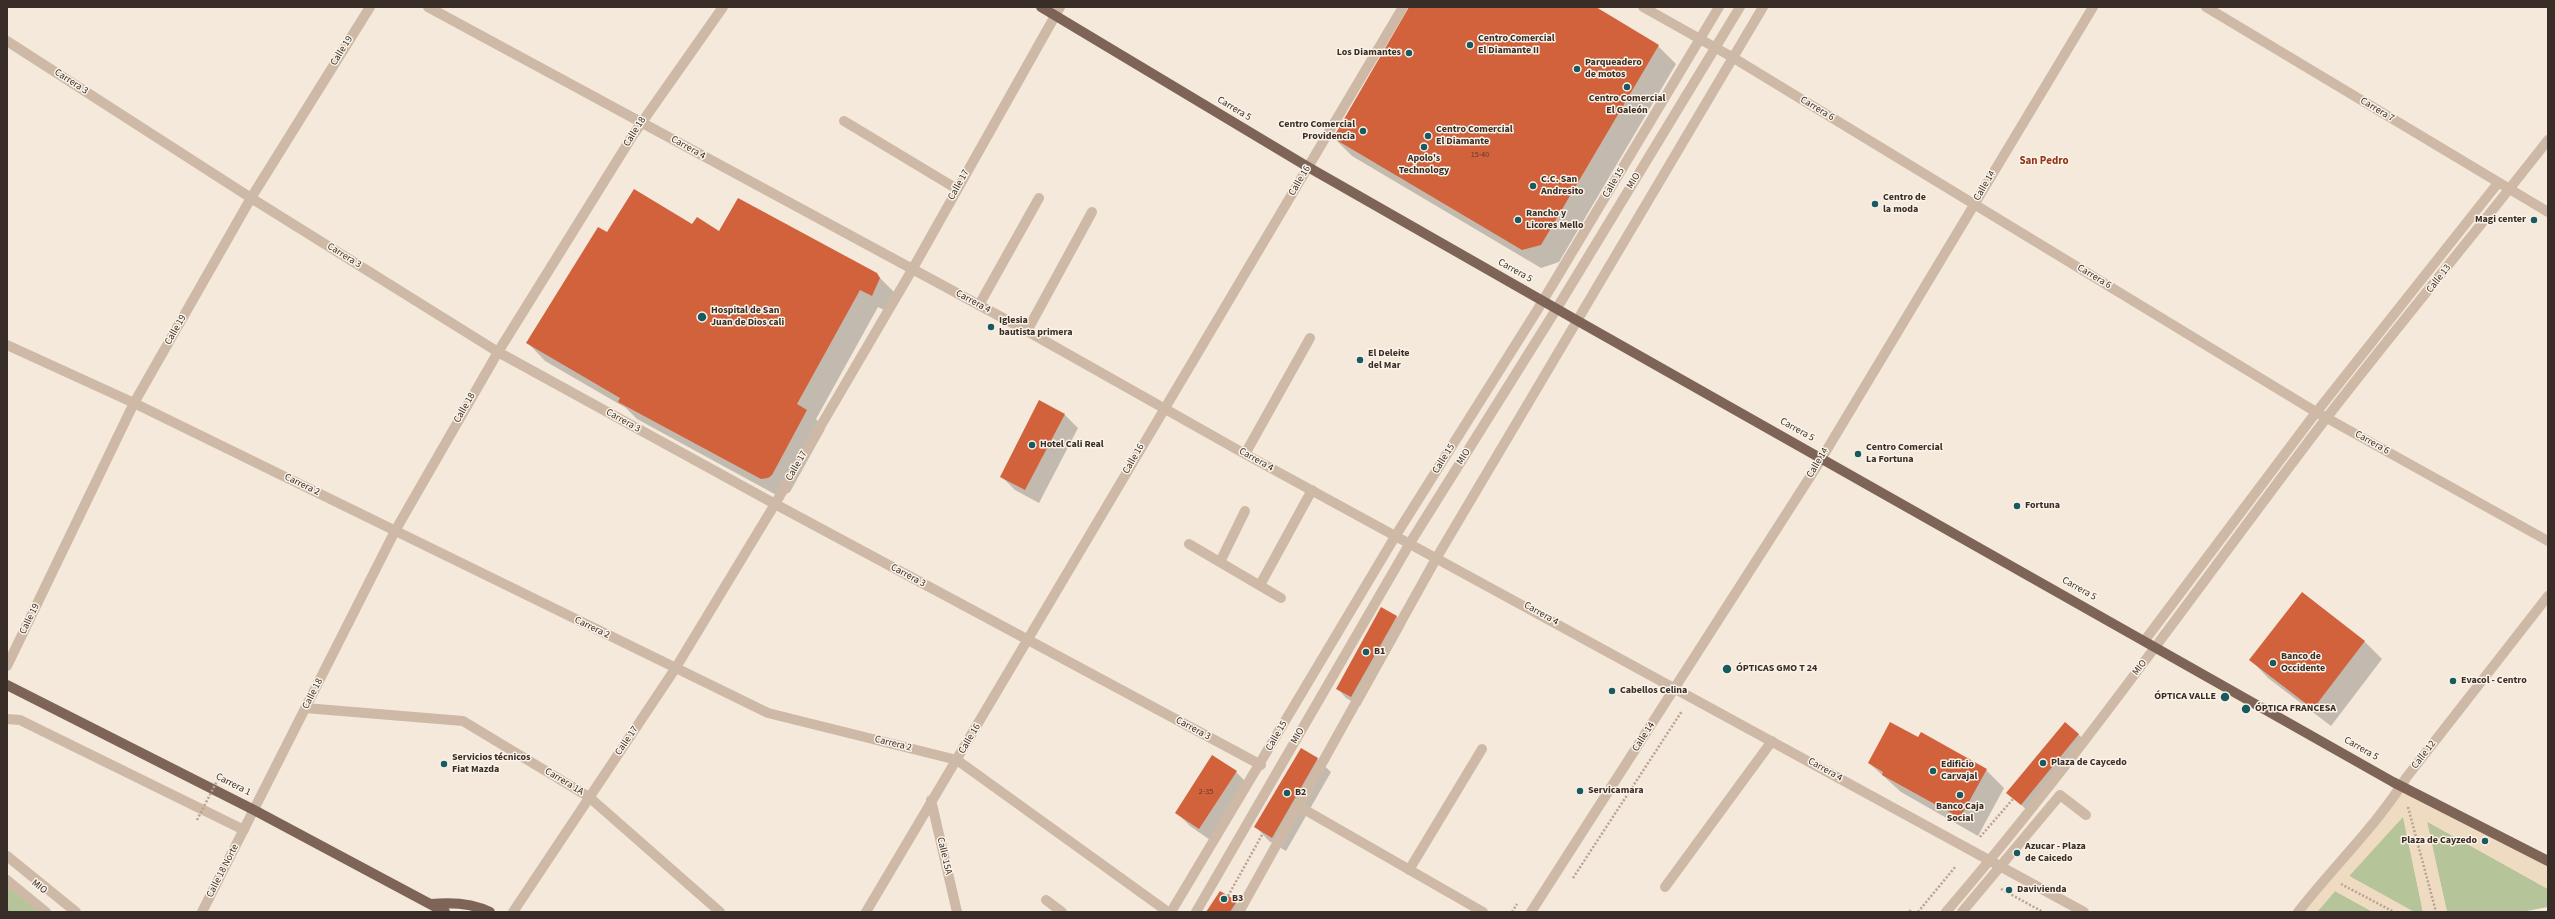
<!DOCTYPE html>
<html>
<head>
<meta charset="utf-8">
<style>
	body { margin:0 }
	#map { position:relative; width:2555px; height:919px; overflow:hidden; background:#f4e9db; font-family:"Source Sans 3",sans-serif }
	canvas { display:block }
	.frame { position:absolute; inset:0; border:8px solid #392d27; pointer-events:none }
</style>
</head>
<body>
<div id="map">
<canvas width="2555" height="919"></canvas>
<div class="frame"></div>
</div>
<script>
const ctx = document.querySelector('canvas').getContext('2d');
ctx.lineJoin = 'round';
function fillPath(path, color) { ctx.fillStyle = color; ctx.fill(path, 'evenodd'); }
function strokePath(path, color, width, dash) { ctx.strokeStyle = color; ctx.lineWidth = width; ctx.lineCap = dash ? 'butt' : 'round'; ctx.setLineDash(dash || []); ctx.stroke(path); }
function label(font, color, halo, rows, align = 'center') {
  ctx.font = font + ' "Source Sans 3",sans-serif'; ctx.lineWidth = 3; ctx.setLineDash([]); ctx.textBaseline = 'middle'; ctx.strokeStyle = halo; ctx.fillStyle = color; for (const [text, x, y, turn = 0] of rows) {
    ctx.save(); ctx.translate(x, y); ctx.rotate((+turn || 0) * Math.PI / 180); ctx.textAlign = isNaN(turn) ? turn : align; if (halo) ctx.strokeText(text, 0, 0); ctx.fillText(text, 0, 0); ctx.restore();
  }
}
const green = new Path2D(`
	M2403,816L2423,912H2414L2349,876Z
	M2426,821L2548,889V907L2521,912H2447Z
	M7,880L46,912H7Z
	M2335,891L2373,912H2317Z`);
const plaza = new Path2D(`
	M2401,786L2548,861V889L2427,821L2447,912H2423L2403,817L2349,876L2414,912H2373L2335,891L2317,912H2298Z`);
const shadow = new Path2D(`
	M1410,7H1594L1658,46L1676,64L1559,262L1541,268L1352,156L1334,138Z
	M692,226L876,274L894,292L890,313L878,307L816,419L825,429L790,492L780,497L637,419L626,408L545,361L528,343L607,234Z
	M1040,402L1065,415L1078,428L1039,503L1015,490L1001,476Z
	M1396,616L1405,625L1360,706L1346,698L1337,688Z
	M2364,641L2382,659L2331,726L2268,678L2251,660Z
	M2078,734L2087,743L2030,813L2008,793Z
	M1918,739L1986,770L2004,788L1978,836L1901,792L1869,763Z
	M1317,759L1331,772L1286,851L1269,841L1256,827Z
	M1236,772L1250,786L1213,842L1190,826L1176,812Z
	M1236,902L1246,912H1207Z
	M1910,909L1913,912H1907Z`);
const building = new Path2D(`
	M1409,7H1596L1659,45L1541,245L1522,250L1333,138Z
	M634,189L692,224L697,217L719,231L738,198L877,273L880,278L872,296L860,290L797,404L807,410L772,475L768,478L761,479L618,402L620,398L526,343L598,227L607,232Z
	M1039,400L1065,414L1025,490L1000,477Z
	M2302,592L2365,641L2313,709L2249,660Z
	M1381,607L1397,616L1351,697L1336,689Z
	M1890,722L1918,737L1921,732L1987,769L1960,818L1882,775L1883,772L1868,763Z
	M2065,722L2079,734L2021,805L2006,793Z
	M1301,748L1318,758L1272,838L1254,827Z
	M1212,755L1237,771L1199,829L1175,813Z
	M1220,891L1237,901L1230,912H1206Z`);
const path = new Path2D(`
	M2408,807L2436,912
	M1980,837L2013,799
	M1573,878L1682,711
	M2341,884L2394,912
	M2001,889L2043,912
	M1228,896L1263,833
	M7,910L9,912
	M1512,912L1517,904
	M1918,912L1956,866`);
const minor = new Path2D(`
	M428,7L1027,331L1245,454L2084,912
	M1643,7L1732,57L2316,412L2548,541
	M2206,7L2548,212
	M7,41L251,198L498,352L775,504L1261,765
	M844,121L957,189
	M979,305L1039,198
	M1027,331L1092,212
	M7,345L134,403L768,713L957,760L1168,912
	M1245,454L1310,338
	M1189,544L1281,598
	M1220,562L1245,511
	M1260,585L1312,490
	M2145,640L2311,419L2498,183
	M7,666L134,403L251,198L370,7
	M305,708L463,721L589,797L720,912
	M7,719L20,720L244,830
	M931,800L957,912
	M1300,807L1483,912
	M7,856L76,912
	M1409,870L1482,749
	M7,880L46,912
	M1665,887L1772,741
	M1046,900L1062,912
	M202,912L395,531L498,352L633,135L723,7
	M513,912L675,669L775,504L912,270L1060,7
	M866,912L1403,7
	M1171,912L1396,535L1538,309L1719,7
	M1196,912L1410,543L1557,308L1740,7
	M1239,912L1437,557L1763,7
	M1531,912L1817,466L2093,7
	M1946,912C2080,756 2197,588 2321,425C2395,329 2473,236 2548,140
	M1962,912L2060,795L2086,815
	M2298,912C2332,868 2377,825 2406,778L2548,596`);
const major = new Path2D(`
	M1041,7L1308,167L1585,325L2393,782L2548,861
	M7,685L254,810L445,912
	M431,904C451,902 472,903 490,912`);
const pathBridge = new Path2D(`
	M197,820L218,779`);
const markers = [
	[1470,45,4,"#185a5f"],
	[1409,53,4,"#185a5f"],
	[1577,69,4,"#185a5f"],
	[1627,87,4,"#185a5f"],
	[1363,131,4,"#185a5f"],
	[1428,136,4,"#185a5f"],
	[1424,147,4,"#185a5f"],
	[1533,186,4,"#185a5f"],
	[1875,204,4,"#185a5f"],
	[1518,220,4,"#185a5f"],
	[2534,220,4,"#185a5f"],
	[702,317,5,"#185a5f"],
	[991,327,4,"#185a5f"],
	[1360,360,4,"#185a5f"],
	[1032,445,4,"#185a5f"],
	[1858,454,4,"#185a5f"],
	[2017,506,4,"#185a5f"],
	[1366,652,4,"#185a5f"],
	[2273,663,4,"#185a5f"],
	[1727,669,5,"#185a5f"],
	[2453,681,4,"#185a5f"],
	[1612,691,4,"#185a5f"],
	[2225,697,5,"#185a5f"],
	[2246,709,5,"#185a5f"],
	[2043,763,4,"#185a5f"],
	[444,764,4,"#185a5f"],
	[1933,771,4,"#185a5f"],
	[1580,791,4,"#185a5f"],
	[1287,793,4,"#185a5f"],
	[1960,795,4,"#185a5f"],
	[2485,841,4,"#185a5f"],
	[2017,853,4,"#185a5f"],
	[2009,890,4,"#185a5f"],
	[1224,899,4,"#185a5f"]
];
const numberNames = [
	["15-40",1480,155],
	["2-35",1206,792]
];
const poiNames = [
	["Centro Comercial",1478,39],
	["El Diamante II",1478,51],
	["Los Diamantes",1401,53,"right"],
	["Parqueadero",1585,63],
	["de motos",1585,75],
	["Centro Comercial",1627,99,"center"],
	["El Galeón",1627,111,"center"],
	["Centro Comercial",1355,125,"right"],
	["Providencia",1355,137,"right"],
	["Centro Comercial",1436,130],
	["El Diamante",1436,142],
	["Apolo's",1424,159,"center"],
	["Technology",1424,171,"center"],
	["C.C. San",1541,180],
	["Andresito",1541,192],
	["Centro de",1883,198],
	["la moda",1883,210],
	["Rancho y",1526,214],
	["Licores Mello",1526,226],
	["Magi center",2526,220,"right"],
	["Hospital de San",711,311],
	["Juan de Dios cali",711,323],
	["Iglesia",999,321],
	["bautista primera",999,333],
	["El Deleite",1368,354],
	["del Mar",1368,366],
	["Hotel Cali Real",1040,445],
	["Centro Comercial",1866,448],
	["La Fortuna",1866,460],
	["Fortuna",2025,506],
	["B1",1374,652],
	["Banco de",2281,657],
	["Occidente",2281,669],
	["ÓPTICAS GMO T 24",1736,669],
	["Evacol - Centro",2461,681],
	["Cabellos Celina",1620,691],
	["ÓPTICA VALLE",2216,697,"right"],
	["ÓPTICA FRANCESA",2255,709],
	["Servicios técnicos",452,758],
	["Fiat Mazda",452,770],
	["Plaza de Caycedo",2051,763],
	["Edificio",1941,765],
	["Carvajal",1941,777],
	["Servicamara",1588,791],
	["B2",1295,793],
	["Banco Caja",1960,807,"center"],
	["Social",1960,819,"center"],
	["Plaza de Cayzedo",2477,841,"right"],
	["Azucar - Plaza",2025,847],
	["de Caicedo",2025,859],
	["Davivienda",2017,890],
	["B3",1232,899]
];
const streetNames = [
	["Calle 19",342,51,-58],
	["Carrera 3",71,82,33],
	["Carrera 5",1234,109,31],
	["Carrera 6",1817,109,31],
	["Carrera 7",2377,110,31],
	["Calle 18",635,132,-58],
	["Carrera 4",688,148,29],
	["Calle 16",1300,181,-59],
	["MIO",1634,181,-59],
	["Calle 15",1614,183,-59],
	["Calle 17",959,185,-61],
	["Calle 14",1985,186,-59],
	["Carrera 3",344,256,32],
	["Carrera 5",1515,271,29],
	["Carrera 6",2094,277,31],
	["Calle 13",2439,279,-52],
	["Carrera 4",973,302,28],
	["Calle 19",176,330,-60],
	["Calle 18",465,408,-60],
	["Carrera 3",623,421,29],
	["Carrera 5",1797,430,29],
	["Carrera 6",2372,443,29],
	["MIO",1464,457,-58],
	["Calle 16",1134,459,-60],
	["Calle 15",1444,459,-58],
	["Carrera 4",1256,460,29],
	["Calle 14",1818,463,-59],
	["Calle 17",797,466,-60],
	["Carrera 2",302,485,26],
	["Carrera 3",908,576,28],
	["Carrera 5",2079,589,29],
	["Carrera 4",1541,614,29],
	["Calle 19",30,619,-64],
	["Carrera 2",592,628,26],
	["MIO",2140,668,-52],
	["Calle 18",313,694,-63],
	["Carrera 3",1193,729,28],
	["Calle 15",1277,736,-60],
	["MIO",1298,736,-60],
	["Calle 14",1644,737,-57],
	["Calle 16",970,739,-59],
	["Calle 17",627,741,-56],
	["Carrera 2",893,744,14],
	["Carrera 5",2361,749,30],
	["Calle 12",2424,755,-52],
	["Carrera 4",1825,770,29],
	["Carrera 1A",564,782,31],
	["Carrera 1",233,785,27],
	["Calle 15A",944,856,77],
	["Calle 18 Norte",223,871,-63],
	["MIO",39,887,38]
];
const neighbourhoodNames = [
	["San Pedro",2044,162]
];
fillPath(green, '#b6c599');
fillPath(plaza, '#eedbc1');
fillPath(shadow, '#0003');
fillPath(building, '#d2623c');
strokePath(path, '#baa290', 2.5, [2, 2]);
strokePath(minor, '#ceb9a6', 10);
strokePath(major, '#7d6457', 10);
strokePath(pathBridge, '#baa290', 2.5, [2, 2]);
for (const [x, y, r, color] of markers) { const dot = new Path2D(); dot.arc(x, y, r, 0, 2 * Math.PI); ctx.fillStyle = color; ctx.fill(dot); strokePath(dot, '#fbf3e8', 1.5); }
label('8px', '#5f3a2c', null, numberNames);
label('bold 10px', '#392d27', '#fbf3e8', poiNames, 'left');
label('10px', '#392d27', '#fbf3e8', streetNames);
label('bold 11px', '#913618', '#fbf3e8', neighbourhoodNames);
</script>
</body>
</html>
